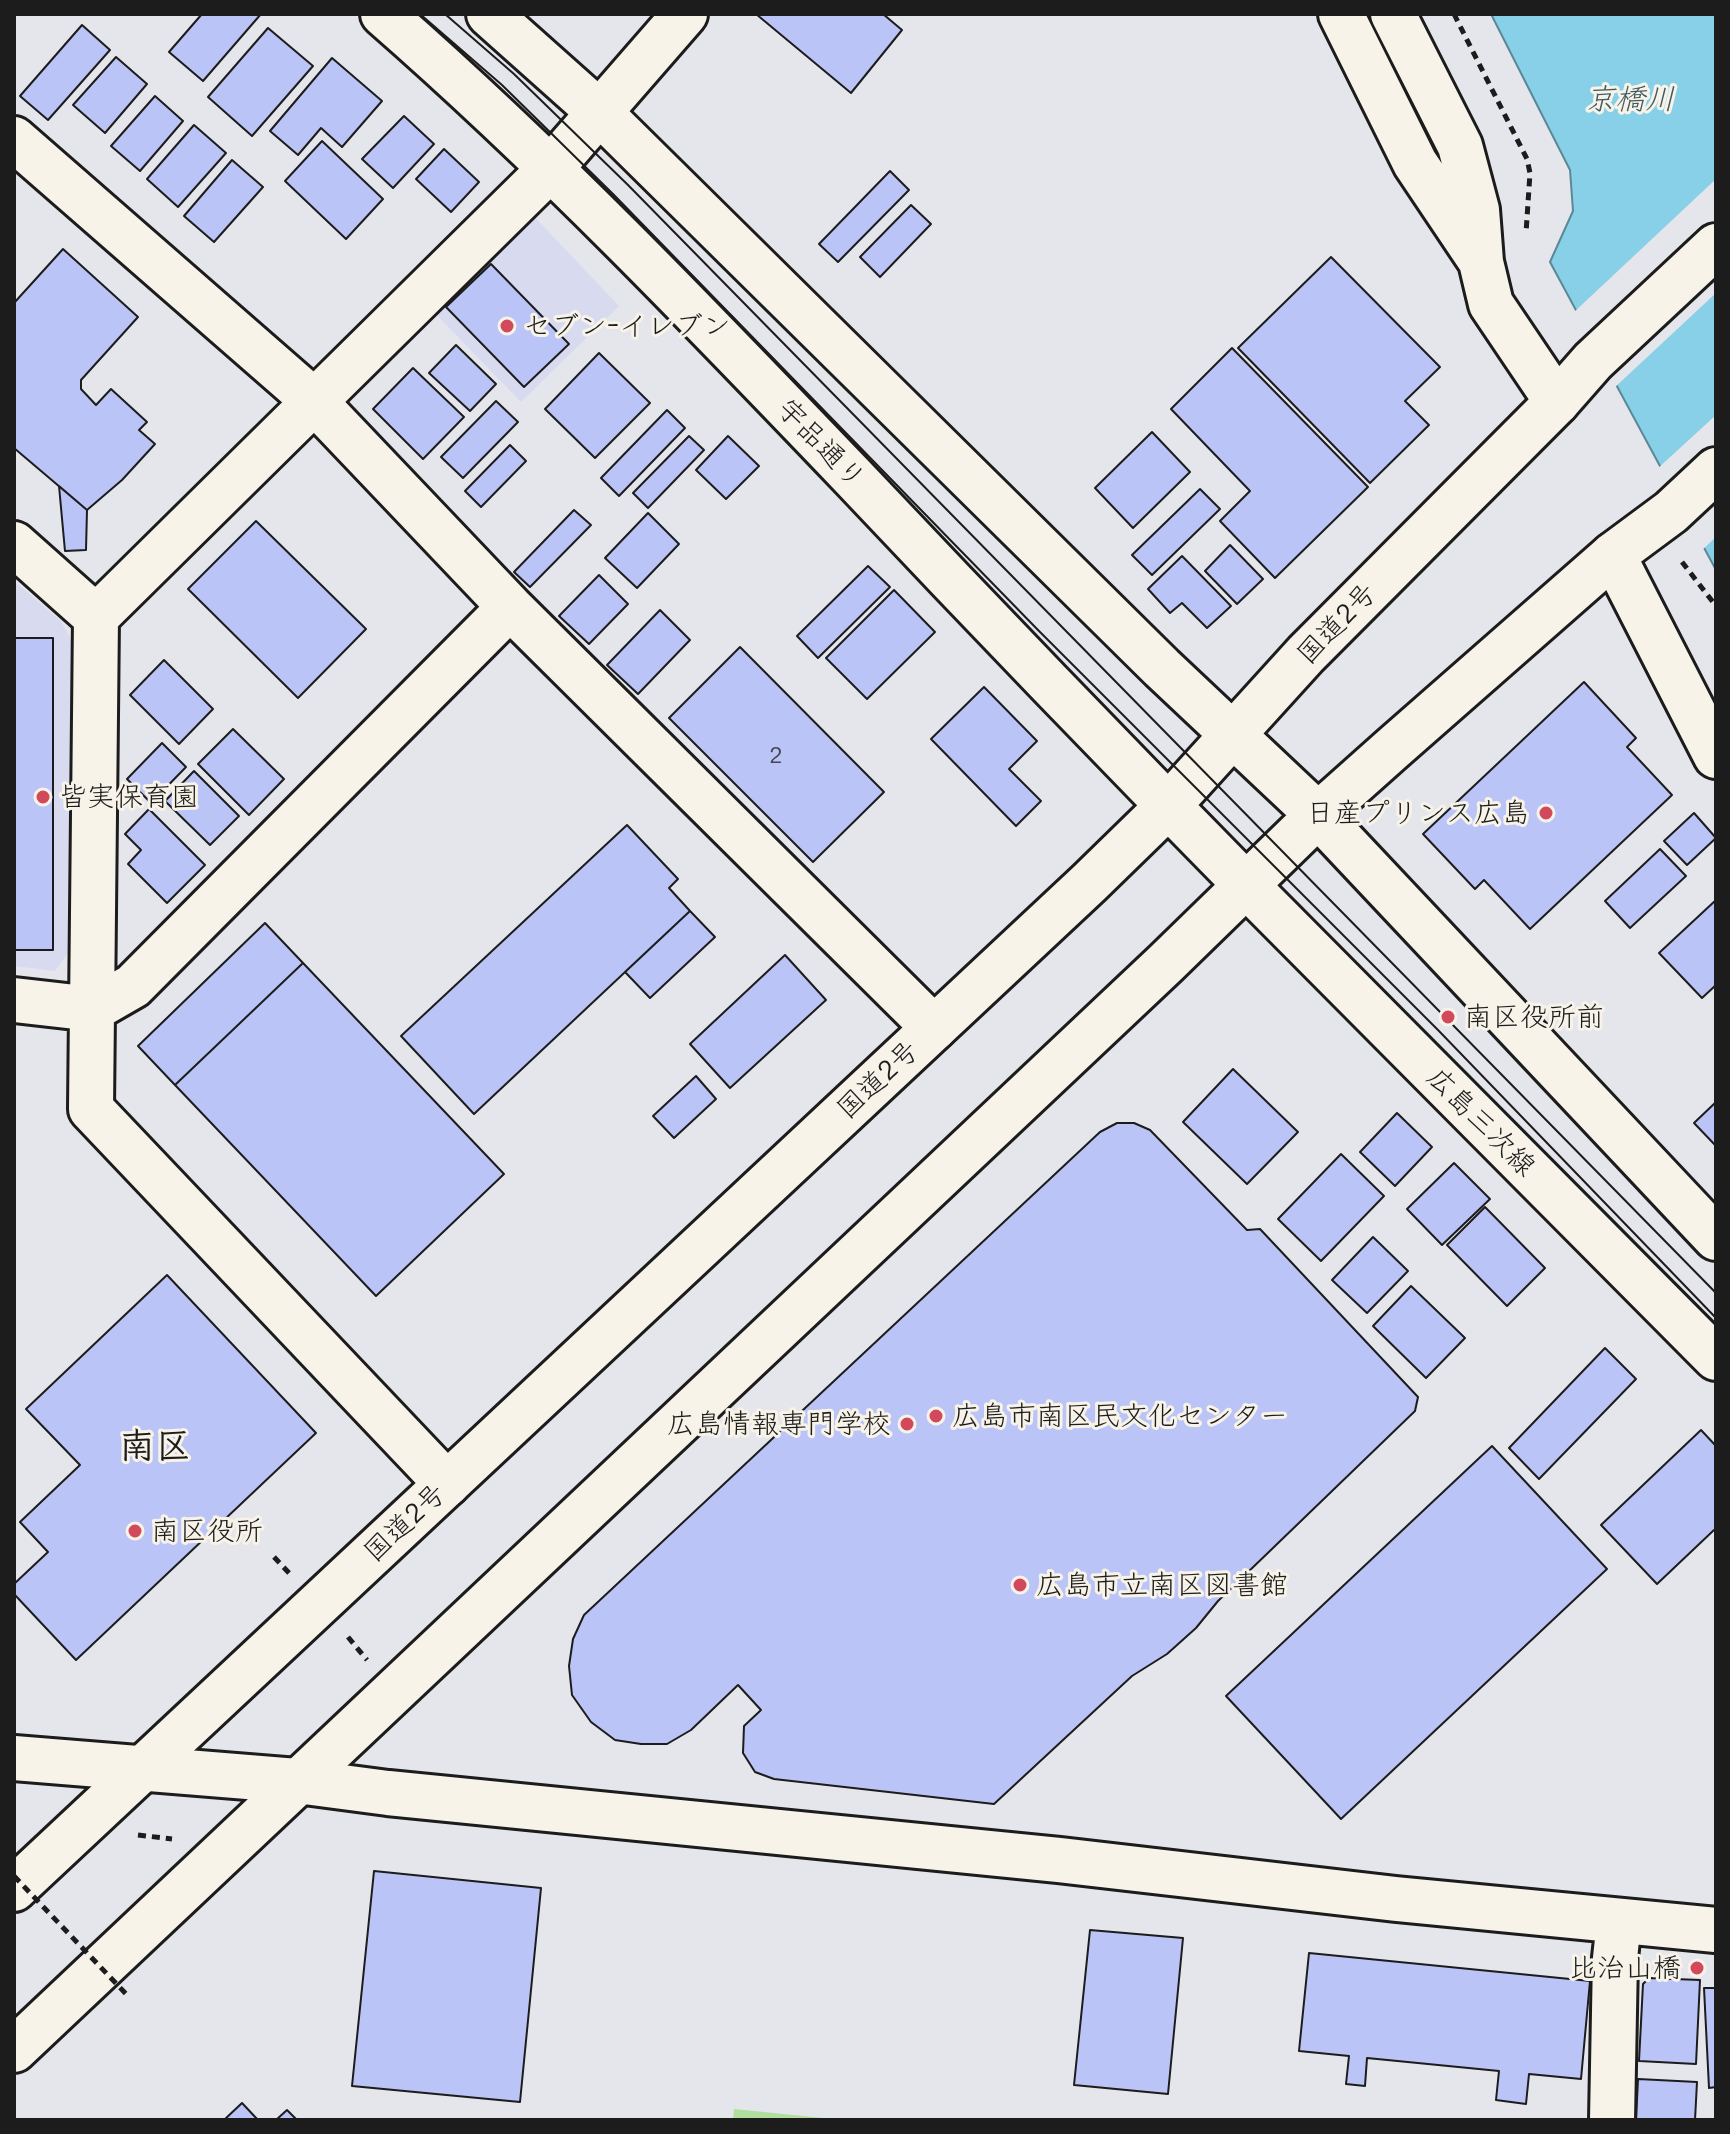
<!DOCTYPE html>
<html>
<head>
<meta charset="utf-8">
<style>
	body { margin:0 }
	#map { position:relative; width:1730px; height:2134px; overflow:hidden; background:#e5e5ec; font-family:Mali,sans-serif }
	canvas { display:block }
	.frame { position:absolute; inset:0; border:16px solid #1c1c1c; pointer-events:none }
</style>
</head>
<body>
<div id="map">
<canvas width="1730" height="2134"></canvas>
<div class="frame"></div>
</div>
<script>
const ctx = document.querySelector('canvas').getContext('2d');
ctx.lineJoin = 'round';
function fillPath(path, color) { ctx.fillStyle = color; ctx.fill(path, 'evenodd'); }
function strokePath(path, color, width, dash) { ctx.strokeStyle = color; ctx.lineWidth = width; ctx.lineCap = dash ? 'butt' : 'round'; ctx.setLineDash(dash || []); ctx.stroke(path); }
function label(font, color, halo, rows, align = 'center') {
  ctx.font = font + ' Mali,"Klee One",sans-serif'; ctx.lineWidth = 6; ctx.setLineDash([]); ctx.textBaseline = 'middle'; ctx.strokeStyle = halo; ctx.fillStyle = color; for (const [text, x, y, turn = 0] of rows) {
    ctx.save(); ctx.translate(x, y); ctx.rotate((+turn || 0) * Math.PI / 180); ctx.textAlign = isNaN(turn) ? turn : align; if (halo) ctx.strokeText(text, 0, 0); ctx.fillText(text, 0, 0); ctx.restore();
  }
}
const built = new Path2D(`
	M527,209L619,306L521,402L427,305Z
	M14,581L61,621L74,645L71,949L55,971L14,966Z`);
const green = new Path2D(`
	M734,2109L843,2120H733Z`);
const water = new Path2D(`
	M1491,14H1716V570L1550,262L1573,211L1570,170Z`);
const pier = new Path2D(`
	M1716,179V293L1613,389L1573,313Z
	M1716,415V537L1700,552L1656,470Z`);
const building = new Path2D(`
	M202,14H261L203,81L169,52Z
	M756,14H883L902,30L851,93Z
	M82,25L110,50L48,120L20,96Z
	M268,28L313,66L252,136L208,97Z
	M116,57L147,84L105,133L73,105Z
	M332,58L382,101L342,147L321,128L298,155L270,131Z
	M155,96L183,121L140,171L111,146Z
	M404,116L434,144L393,188L362,159Z
	M194,125L226,153L178,207L147,179Z
	M322,141L383,199L346,239L285,181Z
	M444,149L479,182L451,212L416,179Z
	M232,160L263,187L214,242L184,216Z
	M890,171L909,190L838,262L819,244Z
	M911,205L931,224L880,277L860,257Z
	M63,249L138,317L81,380V389L96,405L111,389L147,422L139,430L155,444L122,480L87,510L14,448V303Z
	M1331,257L1440,367L1405,401L1429,425L1370,483L1238,348Z
	M491,264L569,344L524,387L446,307Z
	M456,345L496,384L470,411L429,373Z
	M1232,348L1368,487L1275,578L1220,521L1250,491L1171,409Z
	M599,353L650,403L595,458L545,409Z
	M413,368L464,417L423,459L373,409Z
	M496,401L518,422L463,478L441,457Z
	M667,410L685,428L619,496L601,478Z
	M1152,432L1190,472L1133,528L1095,488Z
	M689,436L704,450L648,508L633,493Z
	M728,436L759,466L726,499L696,470Z
	M510,445L526,461L481,507L465,491Z
	M59,486L87,510L86,550L65,551Z
	M1200,489L1220,509L1152,575L1132,555Z
	M574,510L591,525L530,587L514,572Z
	M648,513L679,544L637,588L605,558Z
	M256,521L366,629L298,698L188,589Z
	M1230,545L1263,579L1237,604L1205,571Z
	M1182,556L1231,606L1207,628L1182,603L1170,613L1148,589Z
	M868,566L890,587L818,658L797,636Z
	M599,575L628,604L589,644L559,616Z
	M894,590L935,632L867,699L826,658Z
	M660,610L690,640L638,694L607,665Z
	M14,638H53V950H14Z
	M740,647L884,792L813,862L669,718Z
	M164,660L213,709L179,744L130,695Z
	M1584,682L1636,738L1627,747L1672,795L1530,929L1484,880L1475,889L1423,834Z
	M984,687L1037,741L1009,769L1041,801L1016,826L931,739Z
	M233,729L284,779L249,815L198,764Z
	M162,743L186,767L151,803L127,779Z
	M194,771L239,816L210,845L165,801Z
	M149,809L205,865L167,903L128,864L141,850L125,834Z
	M1694,813L1716,838L1687,865L1664,841Z
	M627,825L678,879L669,888L690,911L474,1114L401,1036Z
	M1660,849L1686,876L1630,928L1605,901Z
	M1716,900V985L1702,998L1659,953Z
	M690,911L715,937L650,998L625,972Z
	M265,923L303,963L175,1085L138,1046Z
	M785,955L826,1000L730,1088L690,1044Z
	M303,963L504,1174L376,1296L175,1085Z
	M1233,1069L1298,1132L1247,1184L1183,1122Z
	M696,1076L716,1099L674,1138L653,1116Z
	M1716,1102V1146L1694,1123Z
	M1397,1113L1432,1147L1395,1186L1360,1152Z
	M1117,1123H1134L1150,1130L1247,1230L1260,1229L1418,1397L1415,1411L1218,1601L1196,1628L1167,1654L1132,1676L994,1804L774,1779L755,1772L743,1753L744,1726L761,1710L738,1685L691,1730L667,1744H641L615,1740L591,1722L572,1695L569,1666L573,1639L584,1615L1100,1132Z
	M1341,1154L1384,1196L1321,1261L1278,1219Z
	M1454,1163L1490,1199L1442,1245L1407,1209Z
	M1485,1207L1545,1268L1507,1306L1447,1245Z
	M1373,1237L1408,1271L1367,1313L1332,1280Z
	M167,1275L316,1433L76,1660L14,1594V1584L48,1552L20,1522L80,1465L26,1409Z
	M1411,1286L1465,1338L1426,1378L1373,1326Z
	M1605,1348L1636,1379L1539,1479L1509,1448Z
	M1701,1430L1716,1446V1531L1714,1530L1657,1584L1601,1525Z
	M1492,1446L1607,1569L1341,1819L1226,1696Z
	M374,1871L541,1888L520,2102L352,2086Z
	M1090,1930L1183,1938L1168,2094L1074,2085Z
	M1309,1953L1590,1981L1581,2079L1529,2074L1526,2104L1496,2100L1499,2071L1367,2058L1365,2086L1346,2084L1349,2056L1299,2051Z
	M1649,1978L1700,1980L1696,2064L1639,2061L1643,1984Z
	M1704,1988H1716V2087L1709,2088Z
	M1638,2079L1697,2082L1695,2120H1636Z
	M242,2103L258,2120H224Z
	M287,2110L297,2120H276Z`);
const path = new Path2D(`
	M1454,14L1527,159L1530,173L1526,233
	M1682,562L1716,606
	M274,1557L290,1574
	M348,1637L367,1660
	M138,1835L172,1839`);
const minor = new Path2D(`
	M1341,14L1415,163L1478,257
	M1393,14L1460,146L1477,210L1481,262L1491,304L1557,402
	M14,139L314,401L510,607L934,1028
	M14,544L96,617L91,1109L447,1484
	M1613,555L1716,756
	M96,617L551,168L685,14
	M14,1000L93,1009L133,986L510,607
	M14,1758L297,1781L388,1793L1059,1860L1396,1899L1716,1930
	M1612,2120L1615,1958L1619,1921`);
const major = new Path2D(`
	M1318,815L1716,1238
	M1247,886L1716,1358`);
const highway = new Path2D(`
	M383,14C549,159 701,318 853,477C983,615 1114,751 1247,886
	M489,14L600,113L1162,668L1318,815
	M14,1889L1089,883L1168,806L1306,654L1557,402L1593,361L1716,246
	M14,2050L1166,963L1318,815L1392,749L1613,555L1671,512L1716,470`);
const tram = new Path2D(`
	M420,14L502,85L614,195L1038,630L1438,1030L1716,1318
	M445,14L514,74L628,185L1716,1293`);
const pathBridge = new Path2D(`
	M14,1876L128,1996`);
const markers = [
	[507,326,8,"#d1495b"],
	[43,797,8,"#d1495b"],
	[1546,813,8,"#d1495b"],
	[1448,1017,8,"#d1495b"],
	[936,1416,8,"#d1495b"],
	[907,1424,8,"#d1495b"],
	[135,1531,8,"#d1495b"],
	[1020,1585,8,"#d1495b"],
	[1697,1968,8,"#d1495b"]
];
const numberNames = [
	["2",776,756]
];
const poiNames = [
	["セブン-イレブン",523,326],
	["皆実保育園",59,797],
	["日産プリンス広島",1530,813,"right"],
	["南区役所前",1464,1017],
	["広島市南区民文化センター",952,1416],
	["広島情報専門学校",891,1424,"right"],
	["南区役所",151,1531],
	["広島市立南区図書館",1036,1585],
	["比治山橋",1681,1968,"right"]
];
const streetNames = [
	["宇品通り",821,444,46],
	["国道2号",1337,624,-46],
	["国道2号",878,1080,-43],
	["広島三次線",1481,1122,45],
	["国道2号",405,1523,-43]
];
const waterNames = [
	["京橋川",1630,100]
];
const districtNames = [
	["南区",155,1447]
];
fillPath(built, '#d8dbef');
fillPath(green, '#b0de9d');
fillPath(water, '#87d0e8');
strokePath(water, '#5c8896', 2);
fillPath(pier, '#e5e5ec');
fillPath(building, '#bbc4f6');
strokePath(building, '#1c1c1c', 2);
strokePath(minor, '#1c1c1c', 50);
strokePath(major, '#1c1c1c', 50);
strokePath(highway, '#1c1c1c', 50);
strokePath(path, '#1c1c1c', 5, [8, 6]);
strokePath(minor, '#f7f3e8', 44);
strokePath(major, '#f7f3e8', 44);
strokePath(highway, '#f7f3e8', 44);
strokePath(tram, '#1c1c1c', 2);
strokePath(pathBridge, '#1c1c1c', 5, [8, 6]);
for (const [x, y, r, color] of markers) { const dot = new Path2D(); dot.arc(x, y, r, 0, 2 * Math.PI); ctx.fillStyle = color; ctx.fill(dot); strokePath(dot, '#f7f3e8', 3); }
label('24px', '#444652', null, numberNames);
label('28px', '#1c1c1c', '#f7f3e8', poiNames, 'left');
label('28px', '#1c1c1c', '#f7f3e8', streetNames);
label('italic 30px', '#415b63', '#f7f3e8', waterNames);
label('bold 36px', '#1c1c1c', '#f7f3e8', districtNames);
</script>
</body>
</html>
